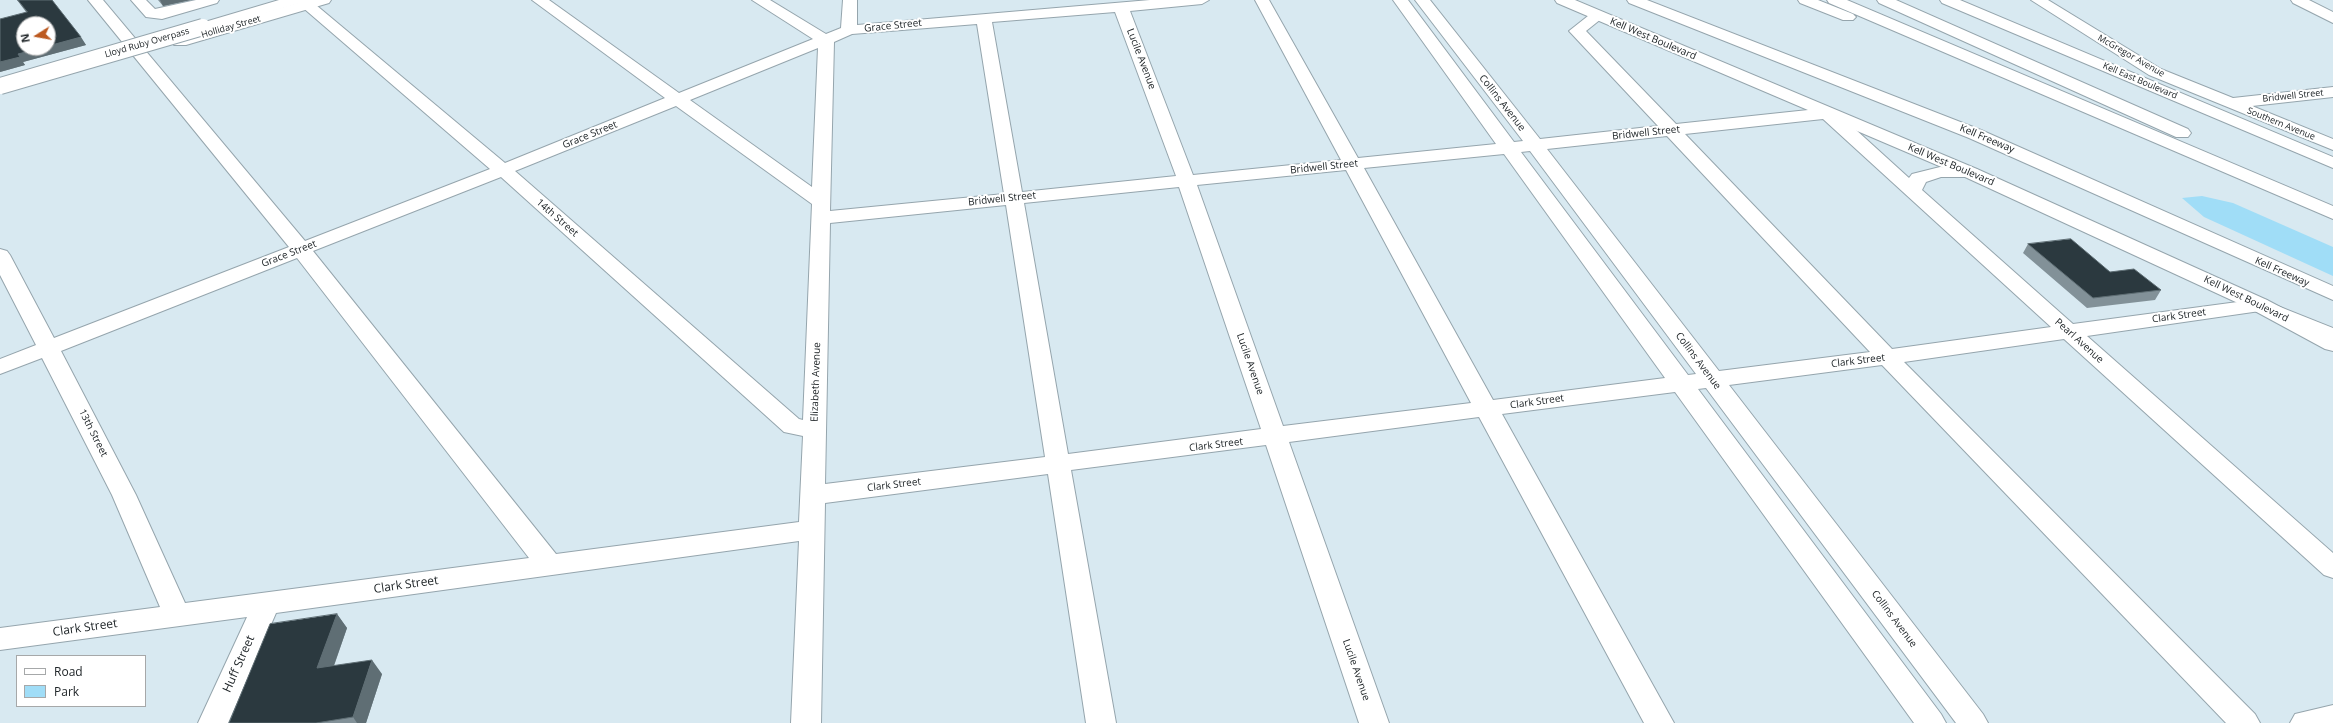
<!DOCTYPE html>
<html>
<head>
<meta charset="utf-8">
<style>
	body { margin:0 }
	#map { position:relative; width:2333px; height:723px; overflow:hidden; background:#d8e9f1; font-family:"Open Sans",sans-serif }
	canvas { display:block }
	.legend { position:absolute; left:16px; top:655px; width:130px; height:52px; box-sizing:border-box; background:#fff; border:1px solid #a6a8a9; margin:0; padding:5px 7px; list-style:none; font-size:12px; color:#202629 }
	.legend li { display:flex; align-items:center; gap:8px; height:20px }
	.legend b { width:20px; border:1px solid #a6a8a9 }
	.north { position:absolute; left:16px; top:16px; width:40px; height:40px; box-sizing:border-box; background:#fff; border:1px solid #a6a8a9; border-radius:50%; rotate:259deg; font-size:11px; font-weight:700; line-height:16px; text-align:center; color:#202629 }
	.north::after { content:''; display:block; margin:auto; width:14px; height:18px; background:#bc591f; clip-path:polygon(50% 0,100% 100%,50% 72%,0 100%) }
</style>
</head>
<body>
<div id="map">
<canvas width="2333" height="723"></canvas>
<ul class="legend">
<li><b style="height:5px;background:#fff"></b>Road</li>
<li><b style="height:11px;background:#a0ddf7"></b>Park</li>
</ul>
<div class="north">N</div>
</div>
<script>
const ctx = document.querySelector('canvas').getContext('2d');
ctx.lineJoin = 'round';
function fillPath(path, color) { ctx.fillStyle = color; ctx.fill(path, 'evenodd'); }
function strokePath(path, color, width, dash) { ctx.strokeStyle = color; ctx.lineWidth = width; ctx.lineCap = dash ? 'butt' : 'round'; ctx.setLineDash(dash || []); ctx.stroke(path); }
function label(font, color, halo, rows, align = 'center') {
  ctx.font = font + ' "Open Sans",sans-serif'; ctx.lineWidth = 4; ctx.setLineDash([]); ctx.textBaseline = 'middle'; ctx.strokeStyle = halo; ctx.fillStyle = color; for (const [text, x, y, turn = 0] of rows) {
    ctx.save(); ctx.translate(x, y); ctx.rotate((+turn || 0) * Math.PI / 180); ctx.textAlign = isNaN(turn) ? turn : align; if (halo) ctx.strokeText(text, 0, 0); ctx.fillText(text, 0, 0); ctx.restore();
  }
}
const green = new Path2D(`
	M2202,196L2233,203L2333,247V276L2204,217L2182,198Z`);
const minor = new Path2D(`
	M88,0H103L305,241L490,169L294,0H310L505,163L665,98L532,0H549L679,93L813,39L752,0H770L826,34L841,28L843,0H857V25L1150,0H1209L1202,4L1130,11L1193,175L1341,160L1255,0H1269L1358,158L1496,144L1393,0H1408L1514,142L1523,141L1415,0H1430L1540,139L1658,126L1569,31L1593,12H1603L1606,15L1586,31L1676,124L1827,108L1833,109L1909,178L1912,174L1940,167L1977,169L1980,173L1977,177H1941L1926,182L1922,190L2073,324L2260,299L2267,300L2270,305L2267,310L2260,311L2087,336L2333,553V578L2324,575L2064,339L1904,362L2255,714L2260,723H2226L1882,365L1729,385L1983,714L1988,723H1956L1706,388L1698,389L1941,714L1946,723H1914L1675,392L1502,414L1674,723H1644L1479,417L1289,442L1389,723H1359L1266,445L1071,470L1116,723H1086L1048,474L825,503L821,723H791L799,541L276,613L228,723H198L247,617L0,650V628L160,607L112,495L42,358L0,374V359L36,345L0,275V249L7,251L10,255L54,338L289,247ZM1115,12L1176,176L1022,192L992,22ZM977,24L1004,194L830,211L834,42L852,34ZM818,48L812,187L690,100ZM676,106L812,204L803,420L799,419L515,171ZM1823,119L2051,327L1892,349L1685,134ZM1667,136L1870,352L1719,371L1547,149ZM1530,151L1696,374L1688,375L1521,152ZM1504,154L1665,378L1493,400L1364,168ZM1346,170L1471,403L1283,426L1197,185ZM501,177L784,432L803,436L799,522L556,554L313,251ZM1179,187L1261,429L1068,454L1024,203ZM1006,205L1045,457L825,484L830,223ZM297,258L529,558L185,603L136,495L61,351Z
	M131,0H146L155,9L196,0H219L217,3L162,19L146,17Z
	M2031,0H2048L2161,69L2233,98L2333,87V97L2252,106L2333,139V150L2149,75Z
	M2291,0H2309L2333,12V23L2293,3Z
	M2333,705V723H2290L2295,714Z`);
const major = new Path2D(`
	M308,0H331L329,3L186,45H174L172,42L174,39Z
	M1555,0H1575L1977,169L2267,300L2333,335V351L2325,349L2253,310L1965,177L1557,3Z
	M1940,0H1960L2333,157V168L1942,3Z`);
const highway = new Path2D(`
	M279,0H302L300,3L208,30H198L195,27L198,24Z
	M1627,0H1647L1981,130L2333,286V300L1969,138L1629,3Z
	M1798,0H1818L1853,14L1856,17L1853,20H1843L1800,3Z
	M1827,0H1847L2333,206V219L1829,3Z
	M1877,0H1896L2188,129L2191,133L2188,137H2176L1879,3Z
	M2260,299L2333,328V343L2253,310L2250,305L2253,300Z`);
const highwayBridge = new Path2D(`
	M0,86L203,27`);
const wall = new Path2D(`
	M17,0H52L86,45L23,62L25,65L0,72L26,12Z
	M158,0H191L163,6Z
	M2028,244L2110,272L2161,290L2155,300L2087,308L2023,253Z
	M337,614L347,628L334,666L382,674L366,723H229Z`);
const shadedWall = new Path2D(`
	M160,0H191L163,6Z
	M81,37L86,45L23,62L25,65L0,72V62L18,54L41,48H48V46Z
	M337,614L347,628L328,682L317,668Z
	M372,660L382,674L366,723H357L353,717Z`);
const building = new Path2D(`
	M18,0H52L81,37L48,46V24H24V48H41L18,54L20,57L0,62V19L27,12Z
	M2071,239L2110,272L2134,269L2161,290L2093,298L2028,244Z
	M337,614L317,668L372,660L353,717L316,723H229L270,624Z`);
const farStreetnames = [
	["Holliday Street",231,27,-16],
	["Lloyd Ruby Overpass",147,43,-16],
	["McGregor Avenue",2131,56,30],
	["Kell East Boulevard",2140,81,23],
	["Bridwell Street",2293,96,-6],
	["Southern Avenue",2281,124,22]
];
const streetNames = [
	["Grace Street",893,26,-6],
	["Kell West Boulevard",1653,39,23],
	["Lucile Avenue",1141,59,69],
	["Collins Avenue",1502,103,52],
	["Bridwell Street",1646,133,-6],
	["Grace Street",590,135,-22],
	["Kell Freeway",1987,139,23],
	["Kell West Boulevard",1951,165,23],
	["Bridwell Street",1324,167,-6],
	["Bridwell Street",1002,199,-6],
	["14th Street",557,218,41],
	["Grace Street",289,254,-21],
	["Kell Freeway",2282,272,24],
	["Kell West Boulevard",2246,299,26],
	["Clark Street",2179,316,-8],
	["Pearl Avenue",2079,341,42],
	["Collins Avenue",1698,361,53],
	["Clark Street",1858,361,-7],
	["Lucile Avenue",1250,364,71],
	["Elizabeth Avenue",816,382,-88],
	["Clark Street",1537,402,-8],
	["13th Street",93,433,63],
	["Clark Street",1216,445,-7],
	["Clark Street",894,485,-7],
	["Collins Avenue",1894,619,53],
	["Lucile Avenue",1356,670,71]
];
const nearStreetnames = [
	["Clark Street",406,585,-8],
	["Clark Street",85,628,-8],
	["Huff Street",239,664,-66]
];
fillPath(green, '#a0ddf7');
strokePath(minor, '#95a5ad', 2);
strokePath(major, '#95a5ad', 2);
strokePath(highway, '#95a5ad', 2);
fillPath(minor, '#fff');
fillPath(major, '#fff');
fillPath(highway, '#fff');
strokePath(highwayBridge, '#95a5ad', 18, []);
strokePath(highwayBridge, '#fff', 16);
fillPath(wall, '#829198');
fillPath(shadedWall, '#5f6e74');
fillPath(building, '#2b393f');
strokePath(building, '#5f6e74', 1);
label('9px', '#202629', '#fff', farStreetnames);
label('10px', '#202629', '#fff', streetNames);
label('12px', '#202629', '#fff', nearStreetnames);
</script>
</body>
</html>
